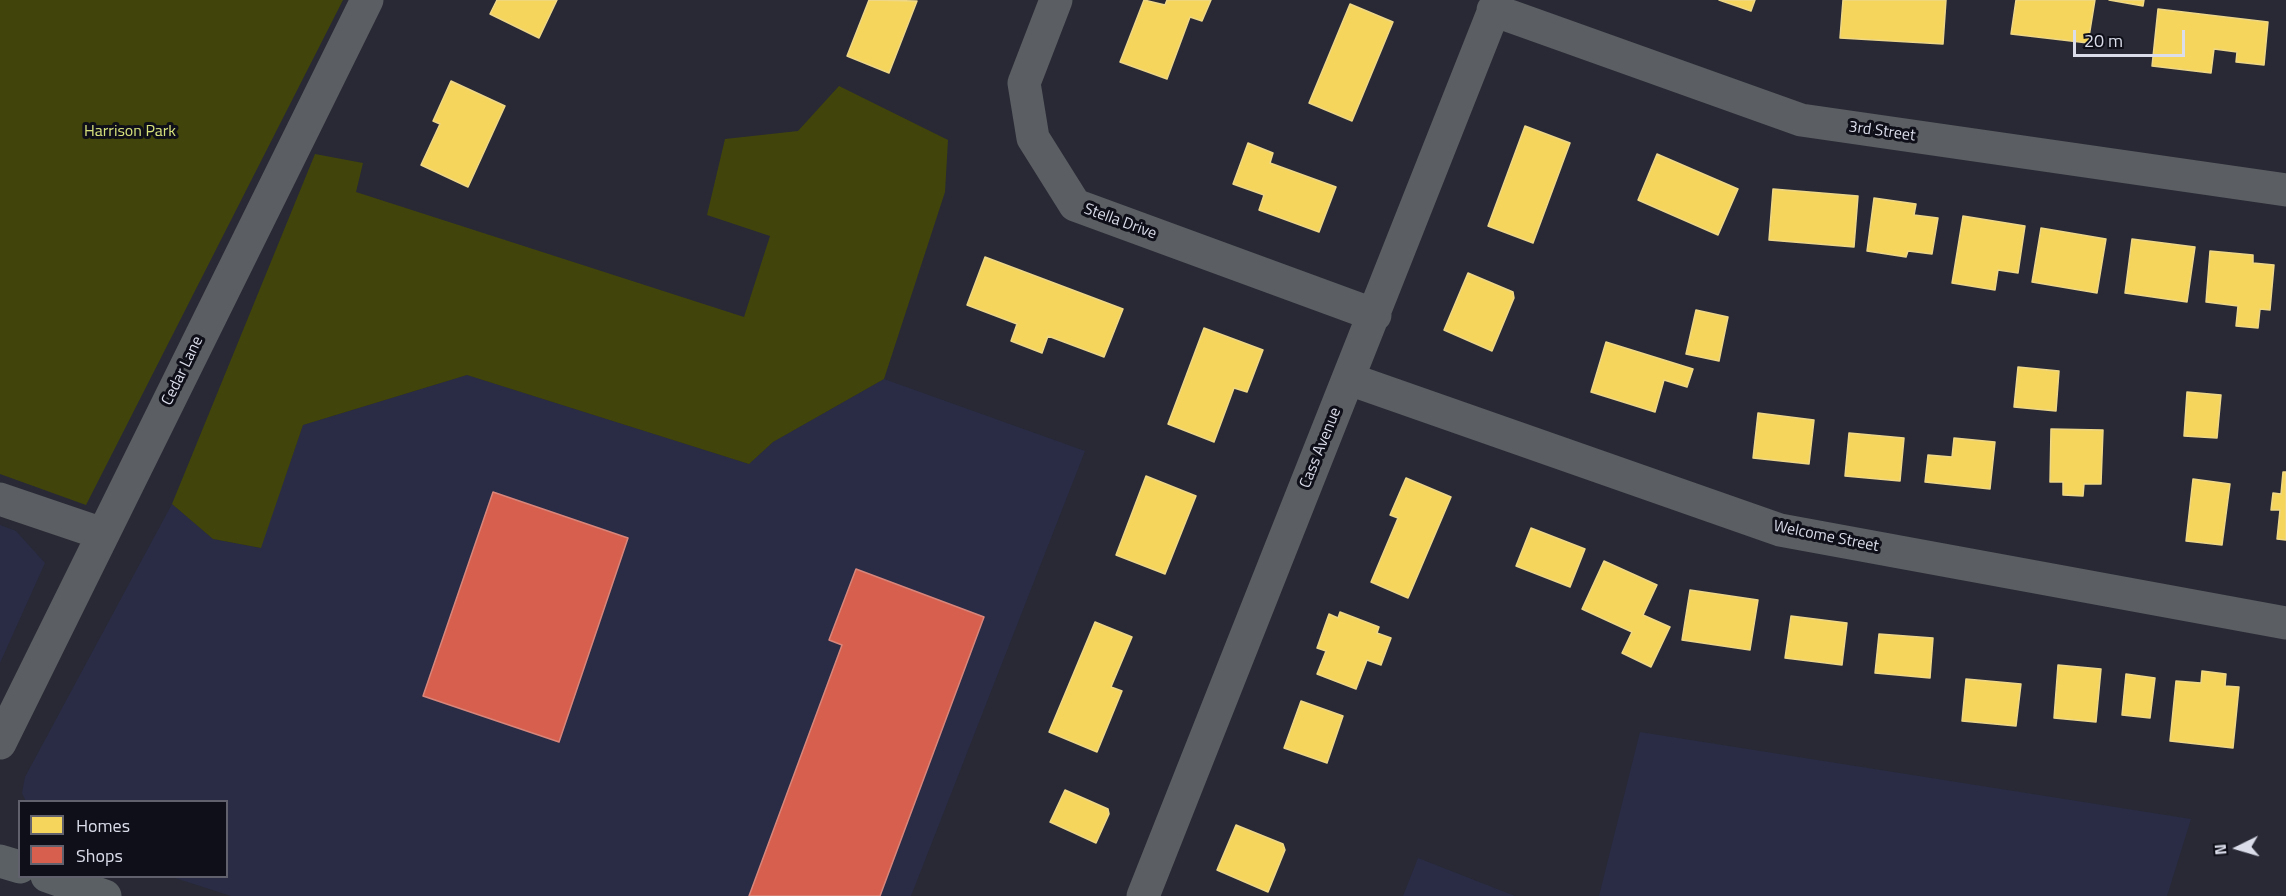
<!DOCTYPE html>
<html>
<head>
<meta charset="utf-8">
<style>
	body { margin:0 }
	#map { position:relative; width:2286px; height:896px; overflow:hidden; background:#282935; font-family:"Titillium Web",sans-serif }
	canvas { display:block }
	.legend { position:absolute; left:18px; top:800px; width:210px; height:78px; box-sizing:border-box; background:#0e0f18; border:2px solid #60616c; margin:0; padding:8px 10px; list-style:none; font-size:18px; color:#dbddeb }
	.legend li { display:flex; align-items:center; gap:12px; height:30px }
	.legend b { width:30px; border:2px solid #60616c }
	.north { position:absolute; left:2208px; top:818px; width:60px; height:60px; -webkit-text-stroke:4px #0e0f18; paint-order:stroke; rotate:265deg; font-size:16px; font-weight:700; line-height:24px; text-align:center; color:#dbddeb }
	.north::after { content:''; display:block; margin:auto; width:21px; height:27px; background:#dbddeb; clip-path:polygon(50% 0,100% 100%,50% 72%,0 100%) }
	.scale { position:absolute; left:2073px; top:30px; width:112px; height:27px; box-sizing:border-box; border:3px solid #dbddeb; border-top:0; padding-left:8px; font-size:18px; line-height:21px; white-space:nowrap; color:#dbddeb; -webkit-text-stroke:4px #0e0f18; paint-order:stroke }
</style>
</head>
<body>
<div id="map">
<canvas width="2286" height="896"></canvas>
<ul class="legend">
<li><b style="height:16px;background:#f6d55c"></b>Homes</li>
<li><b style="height:16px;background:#d6604d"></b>Shops</li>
</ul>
<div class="north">N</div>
<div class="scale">20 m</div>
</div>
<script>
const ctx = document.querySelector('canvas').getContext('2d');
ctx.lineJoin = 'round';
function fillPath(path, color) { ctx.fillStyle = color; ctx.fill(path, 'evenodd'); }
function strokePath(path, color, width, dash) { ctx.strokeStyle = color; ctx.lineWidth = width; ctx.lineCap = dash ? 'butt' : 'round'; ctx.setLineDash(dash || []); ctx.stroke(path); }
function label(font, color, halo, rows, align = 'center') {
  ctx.font = font + ' "Titillium Web",sans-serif'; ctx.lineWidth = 6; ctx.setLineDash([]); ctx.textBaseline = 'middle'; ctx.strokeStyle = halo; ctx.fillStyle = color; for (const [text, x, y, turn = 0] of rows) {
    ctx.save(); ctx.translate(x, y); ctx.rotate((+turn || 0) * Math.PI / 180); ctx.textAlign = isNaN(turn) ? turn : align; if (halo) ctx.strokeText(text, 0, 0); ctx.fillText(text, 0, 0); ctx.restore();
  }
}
const built = new Path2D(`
	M467,375L749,464L773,442L884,379L1085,451L911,896H231L172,877L226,876V802H26L22,793L25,777L172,504L213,539L260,548L303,425Z
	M0,525L16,531L45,563L0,663Z
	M1640,732L2191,819L2167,896H1599Z
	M1418,858L1515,896H1403Z`);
const green = new Path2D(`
	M0,0H343L86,505L0,474Z
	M839,86L948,140L945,192L884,379L773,442L749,464L467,375L303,425L261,548L213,539L172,504L315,154L363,163L356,192L744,317L770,236L707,215L725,139L798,131Z`);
const homes = new Path2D(`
	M497,0H557L539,38L490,14Z
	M869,0L917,1L889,73L847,56Z
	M1144,0L1165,5L1167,0H1211L1202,21L1190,17L1167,79L1120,62Z
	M1719,0H1755L1751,11Z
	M1843,0H1946L1943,44L1840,38Z
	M2016,0H2095L2088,43L2011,34Z
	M2109,0H2144L2143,6Z
	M1350,4L1393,22L1352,121L1309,103Z
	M2158,9L2268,22L2264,65L2236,62L2237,52L2214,49L2211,73L2152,66Z
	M451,81L505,106L468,187L421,165L440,124L433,121Z
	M1525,126L1570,143L1533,243L1488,226Z
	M1248,143L1273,153L1270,163L1336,187L1319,232L1259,210L1264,195L1233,184Z
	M1657,154L1738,189L1718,235L1638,200Z
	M1773,189L1858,196L1854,247L1769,240Z
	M1874,198L1916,204L1914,215L1938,218L1932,254L1908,251L1906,257L1867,251Z
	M1963,216L2025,226L2018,273L1998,270L1995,290L1952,283Z
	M2041,228L2106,239L2097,293L2032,282Z
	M2132,239L2195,247L2187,302L2125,293Z
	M2210,251L2253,255V263L2274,265L2270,310L2260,309L2258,328L2236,326L2238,306L2206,302Z
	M985,257L1123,309L1104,357L1048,336L1042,353L1011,341L1017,324L967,305Z
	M1468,273L1513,292L1514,298L1492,351L1444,330Z
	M1696,310L1728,317L1719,361L1686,354Z
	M1204,328L1263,350L1247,392L1234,388L1214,442L1168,424Z
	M1606,342L1693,369L1687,387L1664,380L1655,412L1591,392Z
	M2018,367L2059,371L2056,411L2014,407Z
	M2187,392L2221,395L2217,438L2184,436Z
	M1758,413L1814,420L1809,464L1753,458Z
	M2051,429L2103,430L2101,484H2084L2083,496L2063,495V482H2050Z
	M1849,433L1904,438L1900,481L1845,476Z
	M1954,438L1995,442L1990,489L1925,482L1928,455L1952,457Z
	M2283,472H2286V540L2277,539L2280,510H2271L2273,493L2281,494Z
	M1146,476L1196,496L1165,574L1116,555Z
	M1406,478L1451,497L1408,598L1371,582L1398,518L1390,515Z
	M2193,479L2230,484L2222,545L2186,541Z
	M1531,528L1585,549L1570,587L1516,566Z
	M1604,561L1657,585L1643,615L1670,627L1651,667L1622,653L1632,632L1582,609Z
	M1690,590L1758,600L1750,650L1682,640Z
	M1340,612L1379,627L1377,633L1391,638L1381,665L1367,660L1356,689L1317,674L1326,651L1317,648L1329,614L1338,618Z
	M1791,616L1847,623L1842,665L1785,658Z
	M1095,622L1132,637L1111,687L1122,691L1097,752L1049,732Z
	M1879,634L1933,638L1930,678L1875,673Z
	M2058,665L2101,669L2096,722L2054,718Z
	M2202,671L2226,674L2225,686L2239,687L2233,748L2170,741L2176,681L2201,683Z
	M2126,674L2155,678L2150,718L2122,715Z
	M1966,679L2021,684L2016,726L1962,721Z
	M1301,701L1343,716L1327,763L1284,748Z
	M1065,790L1108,809L1109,814L1096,843L1050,822Z
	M1236,825L1283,844L1285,850L1268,892L1217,870Z`);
const shops = new Path2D(`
	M493,492L628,538L559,742L423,696Z
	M856,569L984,617L880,896H749L842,645L829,640Z`);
const minor = new Path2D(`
	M1056,0L1024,83L1033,138L1075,205L1375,315
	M1493,10L1801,120L2286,190
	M1349,379L1780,530L2286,623
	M0,499L103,534
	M0,743L367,0
	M1143,896L1498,0`);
const major = new Path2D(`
	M0,861L20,867
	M47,876L105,896`);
const parkNames = [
	["Harrison Park",130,132]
];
const streetNames = [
	["3rd Street",1882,132,8],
	["Stella Drive",1120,222,20],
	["Cedar Lane",183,371,-64],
	["Cass Avenue",1321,448,-68],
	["Welcome Street",1826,537,11]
];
fillPath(built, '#2a2c45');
fillPath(green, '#41450b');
fillPath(homes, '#f6d55c');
strokePath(homes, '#eed787', 1.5);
fillPath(shops, '#d6604d');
strokePath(shops, '#d8867c', 1.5);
strokePath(minor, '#5b5e62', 33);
strokePath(major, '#5b6064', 33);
label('16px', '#d7e17c', '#0e0f18', parkNames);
label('16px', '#dbddeb', '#0e0f18', streetNames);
</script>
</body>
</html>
